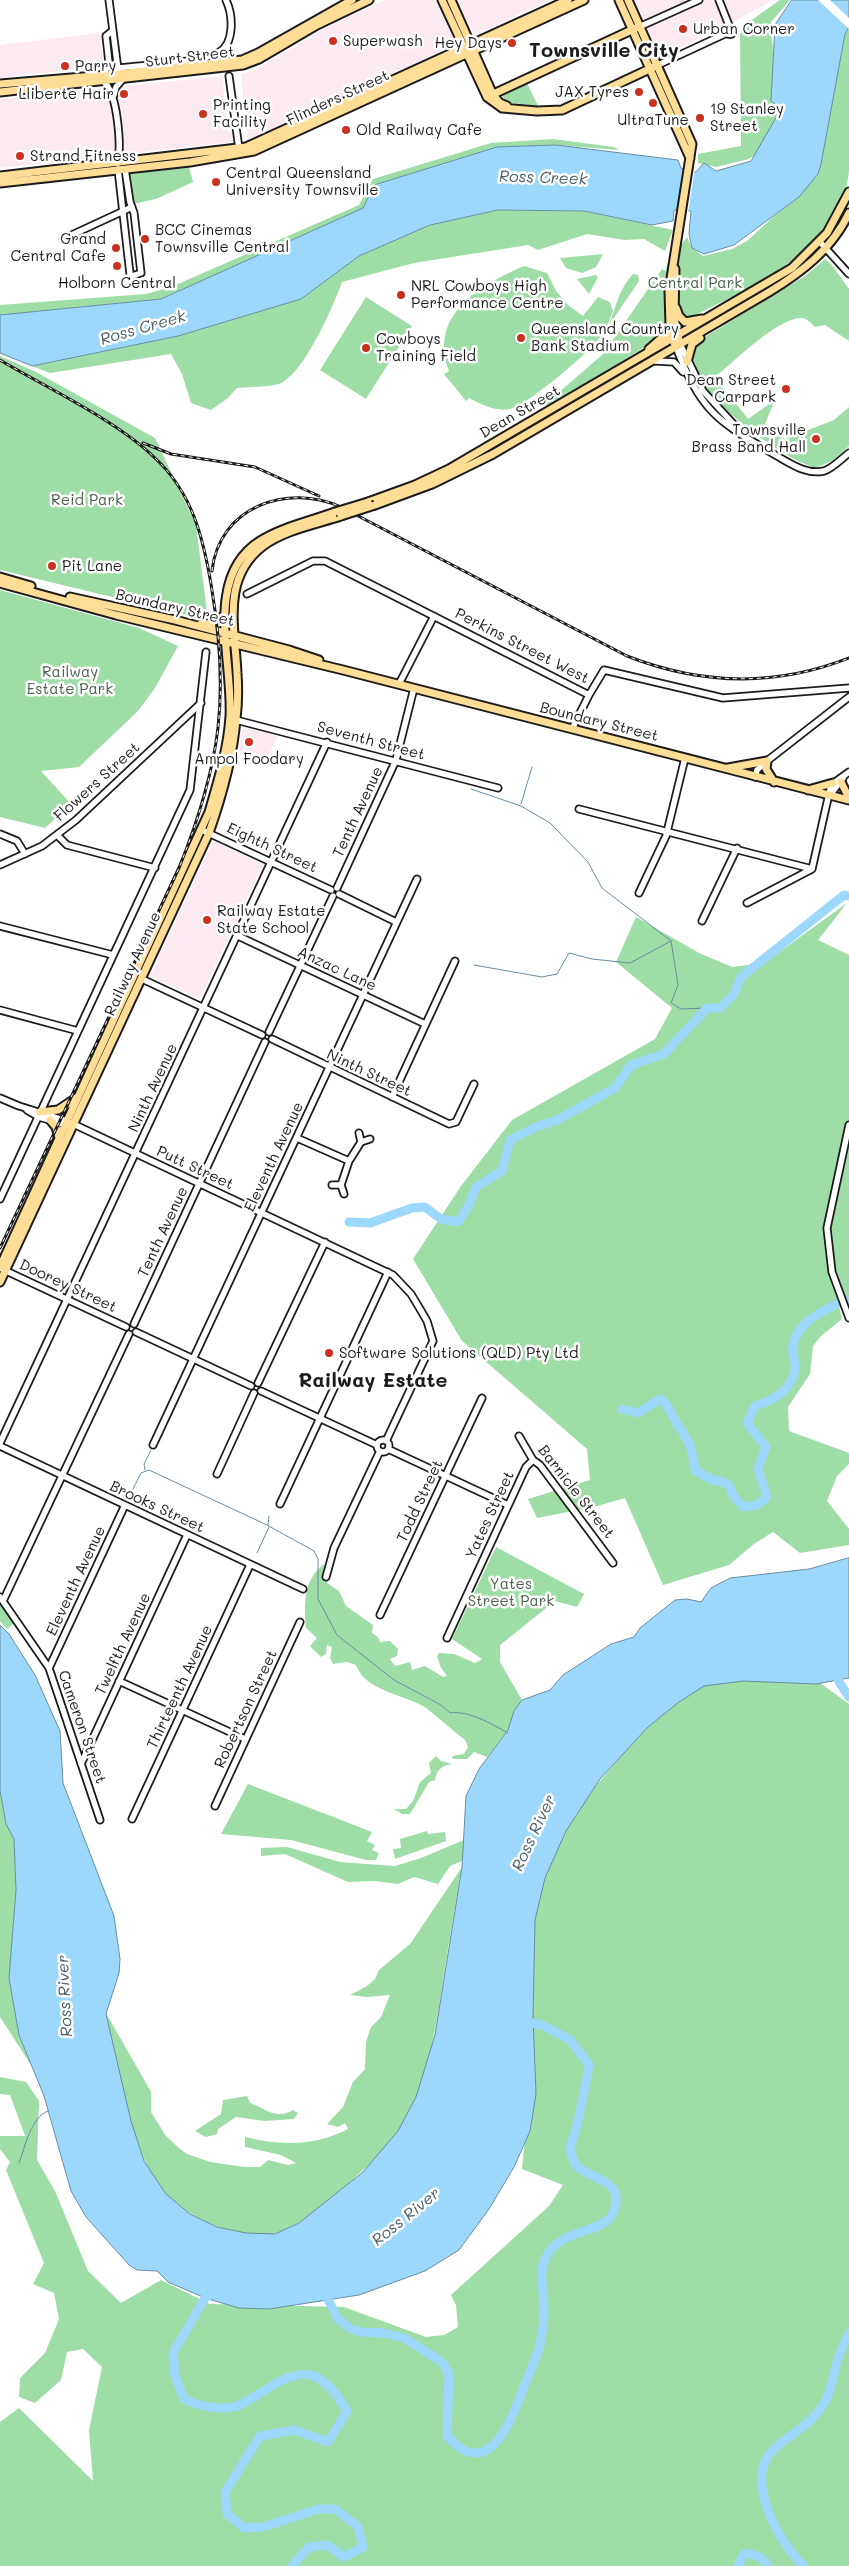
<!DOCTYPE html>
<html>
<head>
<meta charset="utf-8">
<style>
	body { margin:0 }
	canvas { display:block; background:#fff }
</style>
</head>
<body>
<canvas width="849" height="2566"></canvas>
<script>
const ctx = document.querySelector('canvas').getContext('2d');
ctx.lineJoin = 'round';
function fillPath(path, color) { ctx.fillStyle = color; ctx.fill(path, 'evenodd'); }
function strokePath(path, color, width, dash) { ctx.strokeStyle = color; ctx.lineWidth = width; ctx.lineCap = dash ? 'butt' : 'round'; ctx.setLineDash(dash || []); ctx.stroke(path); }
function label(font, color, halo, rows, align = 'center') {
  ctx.font = font + ' Mali,sans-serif'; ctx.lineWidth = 5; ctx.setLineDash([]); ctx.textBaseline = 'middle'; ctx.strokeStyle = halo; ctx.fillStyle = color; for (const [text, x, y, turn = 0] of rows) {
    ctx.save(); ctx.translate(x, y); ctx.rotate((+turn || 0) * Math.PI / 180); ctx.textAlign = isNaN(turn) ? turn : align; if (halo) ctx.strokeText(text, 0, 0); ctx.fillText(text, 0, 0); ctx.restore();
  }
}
const built = new Path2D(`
	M385,0H435L456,44L248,140L241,74L253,71L326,28Z
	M458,0H551L474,35Z
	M635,0H773L720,29L663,56L658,54Z
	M100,33L104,66L0,78V45Z
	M222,76L228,131H232L233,142L0,168V99Z
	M245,728L278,736L264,766L238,754L242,730Z
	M213,841L263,864L200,999L150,976Z`);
const green = new Path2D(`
	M780,0H790L771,22L778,124L761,151L749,159L716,167L698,163V154L741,146L740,34L746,24Z
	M849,27C849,60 849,93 849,126C849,141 849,157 849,172C840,249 752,288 691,317L684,315L681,307L666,309L665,324L656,340L548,407L545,403L559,395L558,393L603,354L662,269L666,271L667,264L687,237L692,248L703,256L732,249L747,241L772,218L799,197L818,174L845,34Z
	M527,83L538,106L506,102L502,95Z
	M553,139L614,147L619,150L556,145L497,147L374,185L363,208L161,299L0,315V305L146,294L171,287L359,205L373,179L491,143Z
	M189,167L193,182L156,199L133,204L129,174Z
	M498,210L584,211L673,230L665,251L644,239L625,240L587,234L538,250L528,245L414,263L342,282C333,307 306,368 283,382C276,387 247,387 237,388L228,398L211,410L191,403L182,374L171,354L50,373L32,366L178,336L301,299L359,256L430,225Z
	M603,254L596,267L582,273L566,268L560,258Z
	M825,259L831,264L849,289V341L825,325L815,327C811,323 808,319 802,318C778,317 734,362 715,377L748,419L775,400L762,431L785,439L834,420L849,407V446L832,461L815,468C780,457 693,395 691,355L700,340L805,276Z
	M524,266L547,273L556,291L568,305L583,316L598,297L610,302L613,311C609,322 605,332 597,341C586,355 525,407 509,409C495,412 481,404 469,398L466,401L444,374L449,371C428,315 480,285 524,266Z
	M633,274L638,275L639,281L609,325C616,306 619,289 633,274Z
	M596,275L598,277L589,294L577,279Z
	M366,297L412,326L366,399L320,370Z
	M0,356L36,372L155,438L196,525L208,620L0,570Z
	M0,590L139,628L178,646L155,688L138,711L79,767L41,771L71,804L45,828L0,817Z
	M847,903L818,940L849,955V1302L839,1307L842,1319L821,1336L813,1346L810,1374L788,1407L789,1431L849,1453V1464L837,1476L827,1501L849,1529V1545L800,1553L773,1532L754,1544L729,1565L663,1585L625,1498L594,1507L537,1518L528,1499L590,1480L587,1449L462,1341L413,1259L461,1186L512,1120L655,1039L672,1008L616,962L636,917L699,953L732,967L764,963Z
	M496,1547L584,1594L577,1607L555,1601L500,1645V1662L522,1700L514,1711L508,1730L487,1757L474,1752L467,1759H453L452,1756L464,1754L468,1747L465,1740C452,1730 439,1718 426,1708C407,1695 364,1691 356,1665L347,1662L333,1664L330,1658L332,1647L327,1645L326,1654L321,1657L310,1646L317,1638L306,1628C304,1604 303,1580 324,1564L323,1576L327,1583L339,1591L346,1606L373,1625L372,1633L378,1637L380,1642L390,1641L398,1649L397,1656L390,1659L395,1666L410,1662L412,1670L425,1666L443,1677L447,1676L441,1668L437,1656L439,1653L454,1654L475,1663L482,1659L452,1639Z
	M0,1604L14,1623L7,1629L0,1621Z
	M749,1669L809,1675L849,1704V2566H0V2422L19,2408L93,2481L89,2430L102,2367L83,2349L67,2352L61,2380L35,2403L19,2397L20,2378L45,2353L59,2319L54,2293L33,2284L44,2263L6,2170L10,2162L0,2149V2136H25L10,2095L0,2094V2077L26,2082L39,2101L37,2160L55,2191L88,2271L121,2303L161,2280L210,2304L344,2307L426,2337L444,2335L458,2327L456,2305L451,2295L549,2206L563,2185L522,2169L531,2074L526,1932L552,1837L671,1698Z
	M436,1756L441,1761L452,1764C441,1766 437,1769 435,1780L429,1782L410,1814H402L394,1809H406L413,1801L420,1782L431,1773L429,1763Z
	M248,1784L372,1832L367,1841L375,1845L372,1850L379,1853L376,1860H366L291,1840L221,1834Z
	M0,1791L6,1824L14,1839L16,1890L9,1978L19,2035L31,2065L0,2017Z
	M427,1831L428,1834L445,1832L446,1841L395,1859L393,1849L401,1848L400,1839Z
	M464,1840L462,1861L450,1866L438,1884L414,1877L398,1884L374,1881L348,1882L285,1854L261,1856V1848L287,1847L340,1862L395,1866L421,1858Z
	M462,1867C456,1901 450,1934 445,1968C438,2011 433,2055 417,2096C399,2141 363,2172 327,2201C311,2214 296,2227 276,2233C244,2243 188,2218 166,2194C129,2152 119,2068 106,2013L151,2092V2112L166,2136L179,2148L187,2154L210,2162L244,2167H260L268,2160L288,2165L296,2163L281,2155L245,2147V2137C281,2146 315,2146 348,2129L345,2123L338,2127L327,2124L343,2107L353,2082L365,2069L366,2042L371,2027L381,2017L390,1995L367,1997L350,1995L367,1986L375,1979L379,1970L410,1944Z
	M247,2096L250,2103C266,2109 276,2120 293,2110L298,2113L294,2119L265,2121L236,2117L218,2129L217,2134L206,2137L195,2131L221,2114L223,2100Z`);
const water = new Path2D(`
	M792,0H849V27L845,34L821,164L818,174L799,197L734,245L704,254L692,248L689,234L691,211L674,210L673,221L652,225L584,211L498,210L430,225L359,256L301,299L178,336L32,366L0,353V315L161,299L363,208L374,185L497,147L556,145L678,160L681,168L696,172L704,163L716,171L751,161L781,109L771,101L775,25Z
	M849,1558V1678L816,1684L743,1681L704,1686L679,1702L648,1727L600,1779L566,1831L545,1878L535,1920L533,2016L536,2094L530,2131L514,2167L489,2209L459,2250L425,2271L359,2295L269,2309L239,2308L205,2298L168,2282L157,2271L137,2270L129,2265L86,2217L71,2191L44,2096L19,2035L9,1978L16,1890L14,1839L6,1824L0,1791V1625L9,1634L35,1675L60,1731L63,1783L114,1916L120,1959L119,1973L106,2014L131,2121L144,2161L166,2194L190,2214L217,2227L246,2233L275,2234L299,2223L363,2172L398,2131L416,2097L435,2035L462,1867L466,1796L479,1769L508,1730L514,1711L522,1700L550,1690L563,1675L611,1644L634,1637L640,1628L675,1600L687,1599L701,1602L711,1588L730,1578L809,1569Z`);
const pier = new Path2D(`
	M818,0H830L849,18V29Z
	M684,166L695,169L688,213L677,212Z`);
const stream = new Path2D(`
	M471,789L521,806L550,823L588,862L602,888L671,941L678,985L671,1003L681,1009L707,1008
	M521,804L532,767
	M474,965L542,977L557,974L569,953L592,959L630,963L671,941
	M145,1470L144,1464L151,1450
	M128,1499L141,1473L149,1470L267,1525L314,1551L318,1559V1599L337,1635L394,1680L441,1705L450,1713C468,1710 492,1724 508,1733
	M268,1525L269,1516
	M257,1553L269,1527
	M19,2163C25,2147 31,2117 48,2111`);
const river = new Path2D(`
	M349,1222L370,1223L412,1208L425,1207L441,1219L458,1222L469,1205L476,1187L502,1171L510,1140L536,1127L559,1119L615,1088L631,1065L664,1054L707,1008H720L734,994L741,977L844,895L849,896
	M622,1409L638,1413L660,1399C669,1404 670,1413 676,1422C689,1442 692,1445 695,1470L712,1480L721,1481L729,1485L733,1496L744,1507L757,1505L767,1497L758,1469L766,1447L747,1423L755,1406C774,1400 793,1390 795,1368C795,1360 791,1352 793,1344C799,1319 829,1308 849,1299
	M835,1669L839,1682L849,1697
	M323,2290L338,2319L351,2329L361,2332L384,2333L404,2338L442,2362L449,2374L447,2436C489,2484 512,2419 525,2384C530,2372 536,2358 540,2345C542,2335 544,2322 544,2312C545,2295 538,2275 545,2259C559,2226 608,2236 615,2208C623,2178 589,2180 576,2165C574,2162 571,2153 570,2150C570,2144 575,2135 576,2129C581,2108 585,2087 589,2065L570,2040L542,2025L522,2021
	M214,2292L205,2298L173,2353L175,2376L184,2399C199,2406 220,2411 237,2406C247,2402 257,2395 267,2389C306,2363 323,2372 347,2411L328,2442L294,2430L260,2436L225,2492L227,2514L244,2528L263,2527L319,2509H335L358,2527L363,2547L344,2557L327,2545L309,2547L292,2566
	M738,2566L744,2554C755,2553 762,2557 768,2566
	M804,2566C779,2544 744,2479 772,2451C787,2436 809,2426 821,2408C832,2392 833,2376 838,2358C841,2349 846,2341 849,2333`);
const minorTunnel = new Path2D(`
	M682,0L685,7`);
const minor = new Path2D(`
	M109,0L118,70
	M719,0L730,28
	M639,27L699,0
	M726.5 31a3.5 3.5 0 1 1 7 0a3.5 3.5 0 1 1-7 0Z
	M658,65L727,33
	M118,68C140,65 201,63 218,53C235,44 233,15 226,0
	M103,76L109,63L106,36L112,31
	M229,76L239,149
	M103,81C118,92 121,145 118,163
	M114,95L116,87L122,80
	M118,169L130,274L132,276L141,273L134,213L130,202L125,169
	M63,239L132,207
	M820,242L849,274
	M680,344L703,391L740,431
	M676,347C702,414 718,421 777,456C791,464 807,475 824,471C833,468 841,459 849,453
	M655,361L674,362L683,372
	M247,594L313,561H325L589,695L604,670L723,698L849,688
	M399,684L434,616
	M236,720L498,788
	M572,729L589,695
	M755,777L757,770L767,761L849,697
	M830,795L843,778
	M579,809L812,869
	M202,830L331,890
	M0,834L17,841L25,854
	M57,835L67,845L155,868
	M0,865L42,846L76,820L201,703
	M812,869L831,785L849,772
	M337,888L396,760L414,688
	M639,893L666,836L685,758
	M339,894L396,922
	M747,903L812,869
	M702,921L737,848
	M0,926L113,955
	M238,936L425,1024
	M142,979L262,1035
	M0,1010L78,1031
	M269,1032L333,896
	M272,1039L449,1124L456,1122L474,1084
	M392,1097L455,961
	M0,1098L19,1106
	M16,1105L67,1121L393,1275L411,1294L420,1309L427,1321L433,1341L386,1441
	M27,1110L39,1117L67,1125
	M849,1125L827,1228L832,1272L849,1318
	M297,1138L349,1161
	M361,1142L370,1139
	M332,1185H341L349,1161L361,1142L359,1133
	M341,1185L344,1194
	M0,1199L190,790L206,652
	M2,1269L126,1327
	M134,1324L265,1042
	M136,1332L251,1386
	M258,1383L325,1242
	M261,1391L377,1445
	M519,1436L533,1460L540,1465L613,1563
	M377 1446a6 6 0 1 1 12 0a6 6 0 1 1-12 0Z
	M0,1443L327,742
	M153,1445L417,879
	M0,1446L303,1589
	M388,1449L508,1505
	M217,1474L254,1393
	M280,1504L388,1272
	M326,1577L334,1548L380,1451
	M0,1597L49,1668L100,1820
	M3,1601L129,1334
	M380,1615L482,1398
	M447,1638L526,1467L533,1460
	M49,1668L125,1505
	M119,1681L245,1739
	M81,1764L187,1535
	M215,1806L300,1622
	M132,1819L250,1565`);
const major = new Path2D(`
	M442,0L487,97L502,108L537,111L562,110L658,65
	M451,0L493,95L500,103L507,106
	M619,0L690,158
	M628,0L692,144L669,291L670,326L674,343
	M0,84L118,74L242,60L258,53L352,0
	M0,92L243,65L259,59L317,25L369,0
	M487,97L636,28
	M0,176L246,147L568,0
	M0,183L190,162L254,151L584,0
	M675,269L674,318L679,340
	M676,308L679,316L685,322L702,319
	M649,349L666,334L670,326
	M687,362L692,344L700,338
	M368,502L415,485L449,469L792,268L827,233L849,192
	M375,505L432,484L493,454L769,292C802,272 832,249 849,213
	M0,577L31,586
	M0,583L116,615L343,670L849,800
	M70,597L175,620L289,650L319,660
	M201,624L219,623L223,616
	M728,768L767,761L766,769L774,782
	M841,782L849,798
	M808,790L833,783
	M40,1112L58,1110L76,1098
	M50,1120L56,1127L59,1138
	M0,1267L209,812C218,781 228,749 230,716C233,660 203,577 260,541C282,527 311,521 335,512
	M0,1282L209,833C222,796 233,758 236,719C238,704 238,688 237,673C235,628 221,578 263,546C284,530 317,524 341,516`);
const rail = new Path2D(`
	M0,360C47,388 118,421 156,459C192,493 203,537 211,584C230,696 221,763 179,868L0,1248
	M143,443L171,454L255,467L319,496
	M212,571C219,506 288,483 341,507L627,656C701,685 776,687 849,658`);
const majorBridge = new Path2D(`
	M335,512L368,502
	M341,516L375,505`);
const markers = [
	[683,29,5,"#c8321e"],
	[333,41,5,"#c8321e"],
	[512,43,5,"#c8321e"],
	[65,66,5,"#c8321e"],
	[639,92,5,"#c8321e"],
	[124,94,5,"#c8321e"],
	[653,103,5,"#c8321e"],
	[203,114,5,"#c8321e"],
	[700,118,5,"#c8321e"],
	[346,130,5,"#c8321e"],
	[20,156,5,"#c8321e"],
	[216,182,5,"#c8321e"],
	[145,239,5,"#c8321e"],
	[116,248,5,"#c8321e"],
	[117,266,5,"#c8321e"],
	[401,295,5,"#c8321e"],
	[521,338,5,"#c8321e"],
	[366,348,5,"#c8321e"],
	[786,389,5,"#c8321e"],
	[816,439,5,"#c8321e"],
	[52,566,5,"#c8321e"],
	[249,742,5,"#c8321e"],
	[207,920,5,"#c8321e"],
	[329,1353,5,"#c8321e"]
];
const poiNames = [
	["Urban Corner",693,29],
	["Superwash",343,41],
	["Hey Days",502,43,"right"],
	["Parry",75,66],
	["JAX Tyres",629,92,"right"],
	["Lliberte Hair",114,94,"right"],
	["Printing",213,105],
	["Facility",213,122],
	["19 Stanley",710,109],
	["Street",710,126],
	["UltraTune",653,120,"center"],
	["Old Railway Cafe",356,130],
	["Strand Fitness",30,156],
	["Central Queensland",226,173],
	["University Townsville",226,190],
	["BCC Cinemas",155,230],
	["Townsville Central",155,247],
	["Grand",106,239,"right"],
	["Central Cafe",106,256,"right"],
	["Holborn Central",117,283,"center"],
	["NRL Cowboys High",411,286],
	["Performance Centre",411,303],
	["Queensland Country",531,329],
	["Bank Stadium",531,346],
	["Cowboys",376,339],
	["Training Field",376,356],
	["Dean Street",776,380,"right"],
	["Carpark",776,397,"right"],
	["Townsville",806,430,"right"],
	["Brass Band Hall",806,447,"right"],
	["Pit Lane",62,566],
	["Ampol Foodary",249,759,"center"],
	["Railway Estate",217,911],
	["State School",217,928],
	["Software Solutions (QLD) Pty Ltd",339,1353]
];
const streetNames = [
	["Sturt Street",190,57,-7],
	["Flinders Street",338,98,-25],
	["Dean Street",520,412,-30],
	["Boundary Street",175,608,13],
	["Perkins Street West",522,646,27],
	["Boundary Street",599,722,14],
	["Seventh Street",371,741,15],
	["Flowers Street",97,782,-42],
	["Tenth Avenue",358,812,-65],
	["Eighth Street",272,848,25],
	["Railway Avenue",133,964,-65],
	["Anzac Lane",337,969,25],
	["Ninth Street",369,1073,25],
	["Ninth Avenue",153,1088,-65],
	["Eleventh Avenue",274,1157,-65],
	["Putt Street",195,1168,25],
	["Tenth Avenue",163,1232,-65],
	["Doorey Street",68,1286,25],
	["Barnicle Street",576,1492,52],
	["Todd Street",420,1501,-65],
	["Brooks Street",157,1507,25],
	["Yates Street",490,1515,-65],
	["Eleventh Avenue",76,1581,-65],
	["Twelfth Avenue",123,1644,-65],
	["Thirteenth Avenue",180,1687,-65],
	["Robertson Street",246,1709,-65],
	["Cameron Street",82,1727,71]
];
const parkNames = [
	["Central Park",695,283],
	["Reid Park",87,500],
	["Railway",70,672],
	["Estate Park",70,689],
	["Yates",511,1584],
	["Street Park",511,1601]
];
const waterNames = [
	["Ross Creek",543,178,2],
	["Ross Creek",143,328,-16],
	["Ross River",534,1833,-65],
	["Ross River",65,1996,-93],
	["Ross River",406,2217,-39]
];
const districtNames = [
	["Townsville City",604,51],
	["Railway Estate",373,1381]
];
fillPath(built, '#fbeaf1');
fillPath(green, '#9edda6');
fillPath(water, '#9bd8fc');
strokePath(water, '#688da2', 1);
fillPath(pier, '#fff');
strokePath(stream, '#688da2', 1);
strokePath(river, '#9bd8fc', 9);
strokePath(minorTunnel, '#ddd', 5.5, [5.5, 3]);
strokePath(minor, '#1c1c1c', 9);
strokePath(major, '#1c1c1c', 11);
strokePath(minor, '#fff', 5.5);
strokePath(major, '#fedd96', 7);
strokePath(rail, '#1c1c1c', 3);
strokePath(rail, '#fff', 1, [4]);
strokePath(majorBridge, '#1c1c1c', 11, []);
strokePath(majorBridge, '#fedd96', 7);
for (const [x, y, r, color] of markers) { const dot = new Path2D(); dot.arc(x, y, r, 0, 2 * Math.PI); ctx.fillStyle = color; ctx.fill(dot); strokePath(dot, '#fff', 2); }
label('15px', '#1c1c1c', '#fff', poiNames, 'left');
label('15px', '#1c1c1c', '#fff', streetNames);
label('15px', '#4a604c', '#fff', parkNames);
label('italic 16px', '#485e6a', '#fff', waterNames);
label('bold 20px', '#1c1c1c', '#fff', districtNames);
</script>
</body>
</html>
